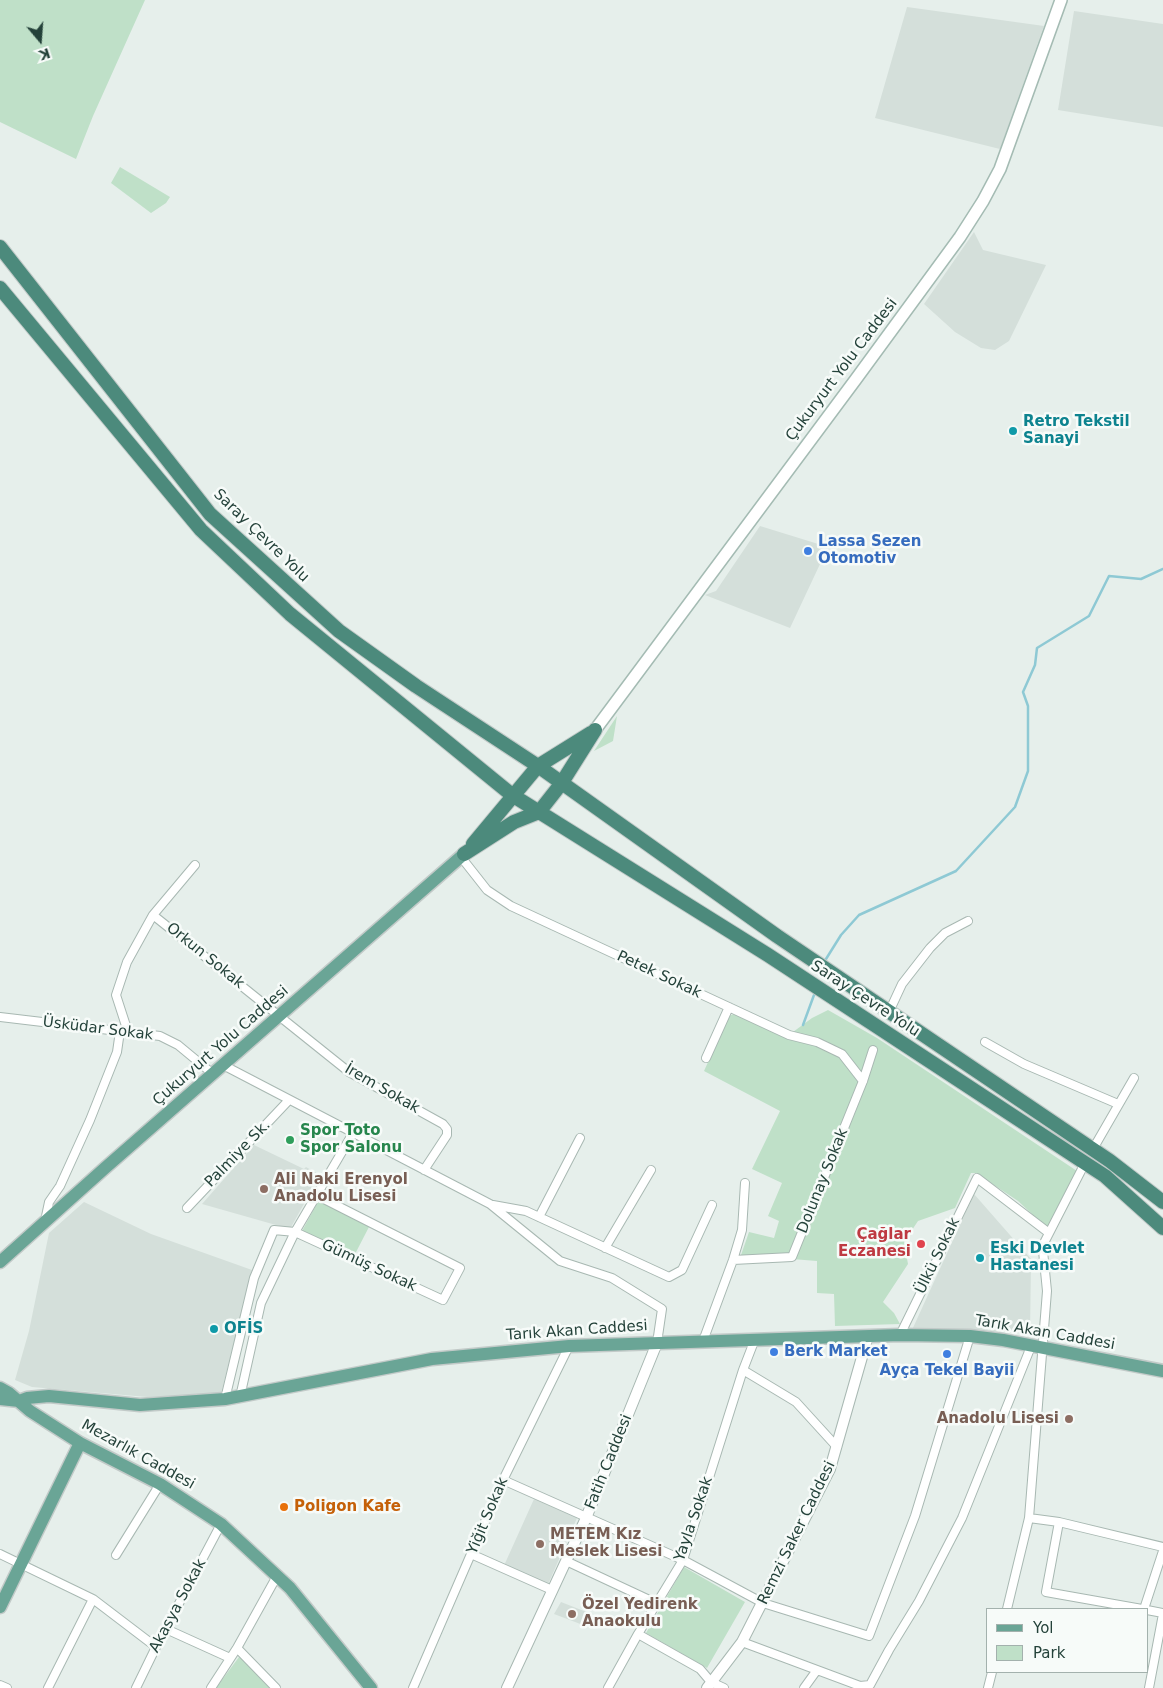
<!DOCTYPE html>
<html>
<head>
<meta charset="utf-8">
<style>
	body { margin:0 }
	#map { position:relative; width:1163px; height:1688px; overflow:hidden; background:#e6efeb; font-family:"DejaVu Sans",sans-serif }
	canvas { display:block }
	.legend { position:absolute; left:986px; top:1608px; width:162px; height:65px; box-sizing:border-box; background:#f7fbf9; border:1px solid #a3b1ad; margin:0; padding:6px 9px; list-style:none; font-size:15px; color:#24423a }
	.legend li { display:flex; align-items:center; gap:10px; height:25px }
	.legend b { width:25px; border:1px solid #a3b1ad }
	.north { position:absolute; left:15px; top:15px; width:50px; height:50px; -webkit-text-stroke:4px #f7fbf9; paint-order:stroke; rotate:162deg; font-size:14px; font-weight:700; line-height:20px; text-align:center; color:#24423a }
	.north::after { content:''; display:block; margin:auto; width:18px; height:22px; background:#24423a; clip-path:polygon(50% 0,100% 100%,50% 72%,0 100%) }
</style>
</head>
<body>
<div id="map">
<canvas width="1163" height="1688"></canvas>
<ul class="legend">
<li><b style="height:6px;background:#6aa596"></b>Yol</li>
<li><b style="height:14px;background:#bfe0c8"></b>Park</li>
</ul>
<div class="north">K</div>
</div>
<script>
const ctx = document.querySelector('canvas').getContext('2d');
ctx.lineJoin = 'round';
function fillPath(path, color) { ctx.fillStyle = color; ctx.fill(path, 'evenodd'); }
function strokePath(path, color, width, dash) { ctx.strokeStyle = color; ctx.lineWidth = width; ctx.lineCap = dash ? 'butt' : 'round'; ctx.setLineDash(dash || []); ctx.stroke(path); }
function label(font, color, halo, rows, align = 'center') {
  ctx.font = font + ' "DejaVu Sans",sans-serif'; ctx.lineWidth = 5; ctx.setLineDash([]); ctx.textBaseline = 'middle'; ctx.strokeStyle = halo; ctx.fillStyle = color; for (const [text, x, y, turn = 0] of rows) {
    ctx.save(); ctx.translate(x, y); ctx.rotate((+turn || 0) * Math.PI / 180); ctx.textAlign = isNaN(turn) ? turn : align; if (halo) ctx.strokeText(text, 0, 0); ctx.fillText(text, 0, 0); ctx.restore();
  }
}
const built = new Path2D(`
	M907,7L1044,26L1000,149L875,118Z
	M1074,11L1163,24V127L1058,110Z
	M974,232L983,250L1046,265L1009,341L995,350L981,348L955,332L924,304Z
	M760,526L828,547L790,628L705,595L716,591Z
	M254,1145L304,1169L306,1167L320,1175L290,1229L202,1204Z
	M974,1194L1031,1259L1030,1334L970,1329L912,1330Z
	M84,1202L151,1234L252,1270L221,1394L147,1397L32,1387L15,1380L29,1331L49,1233Z
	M534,1499L577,1518L546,1589L502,1570Z
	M561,1602L589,1613L583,1625L554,1614Z`);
const green = new Path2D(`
	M0,0H145L93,116L76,159L0,122Z
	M120,167L170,197L166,203L151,213L111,183Z
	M617,716L613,741L594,751Z
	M828,1010L877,1038L1077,1171L1047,1228L1018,1201L976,1173H971L955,1208L918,1221L904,1242L908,1264L883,1302L894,1313L900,1324L835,1326L834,1294L817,1293V1261L741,1255L749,1232L774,1238L779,1221L768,1216L782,1183L752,1169L780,1111L704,1071L729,1016L734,1014L793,1032L812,1018Z
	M319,1200L370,1225L354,1256L302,1231Z
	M684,1567L745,1602L707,1668L646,1633Z
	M239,1657H242L272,1688H216Z`);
const stream = new Path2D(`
	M826,959L841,935L859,915L956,871L1015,807L1028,771V706L1023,692L1035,665L1037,648L1089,616L1109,576L1141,579L1163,569
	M803,1025L814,995`);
const minor = new Path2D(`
	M461,857L487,890L511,906L789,1035L817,1042L842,1054L863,1081
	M153,915L349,1072L443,1124L447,1129V1135L424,1170
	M889,1012L902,984L930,948L945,933L968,921
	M0,1017L160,1036L178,1045L213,1074
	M128,1032L116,995L127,962L153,915L195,865
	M985,1042L1024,1064L1118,1104
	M706,1058L729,1007
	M223,1065L490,1204L560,1261L612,1278L662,1309L657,1343
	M1093,1149L1134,1078
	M493,1205L526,1211L669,1277L682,1270L712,1205
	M187,1208L289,1100
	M539,1217L580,1138
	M45,1221L49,1202L60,1186L90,1120L117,1052L120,1031
	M605,1248L651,1170
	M733,1260L792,1257L863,1081L873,1050
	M900,1335L977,1178L1049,1233
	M703,1341L733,1260L742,1230L745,1183
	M743,1370L796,1402L837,1447
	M240,1397L261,1303L295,1232L353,1133
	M225,1399L254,1278L274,1230L295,1232L443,1300L460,1268L316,1195
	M503,1480L683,1560L763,1603L869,1636L915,1516L970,1336
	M1029,1518L1059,1522L1163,1547
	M1059,1522L1046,1592L1142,1609
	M0,1554L93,1599L156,1647
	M471,1554L552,1590
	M116,1555L160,1484
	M566,1561L656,1603
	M1007,1609L1029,1518L1047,1291L1043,1251L1044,1243L1085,1163
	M1144,1609L1163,1551
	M1147,1610L1163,1613
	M166,1629L230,1658
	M638,1634L700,1669L711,1682L724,1688
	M742,1642L860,1686L870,1685L889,1650L919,1601L962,1518L1032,1344
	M237,1648L276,1688
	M0,1685L7,1688
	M48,1688L93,1599
	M136,1688L156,1647L221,1524
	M211,1688L237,1648L277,1576
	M413,1688L503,1480L569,1346
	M608,1688L638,1634L683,1560L743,1370L755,1339
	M804,1688L817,1670
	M988,1688L992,1672
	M1149,1688L1163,1614`);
const tertiary = new Path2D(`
	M507,1688L586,1518L657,1343
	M707,1688L742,1642L830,1469L868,1336`);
const secondary = new Path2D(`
	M595,730L856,379L960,237L983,201L1000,169L1061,0`);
const primary = new Path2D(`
	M0,1262L105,1168L464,854
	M0,1388L9,1393L30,1411L80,1443L160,1484L221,1524L290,1588L371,1688
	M0,1399L19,1401L27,1398L49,1396L140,1405L225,1399L432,1359L569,1346L900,1335L970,1336L1003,1340L1163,1371
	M0,1607L80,1443`);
const trunk = new Path2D(`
	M0,247L210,514L339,631L416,686L538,766L777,936L1110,1161L1163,1202
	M0,288L201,530L290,614L512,795L768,955L1085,1163L1105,1176L1163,1228
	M473,844L538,766L591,733
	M464,854L514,822L539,812L561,784L595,730`);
const markers = [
	[1013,431,5,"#0f9aa8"],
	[808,551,5,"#3f7fe0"],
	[290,1140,5,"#2e9e5b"],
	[264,1189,5,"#8d6e63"],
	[921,1244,5,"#e0444e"],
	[980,1258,5,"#0f9aa8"],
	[214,1329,5,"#0f9aa8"],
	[774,1352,5,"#3f7fe0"],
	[947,1354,5,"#3f7fe0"],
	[1069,1419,5,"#8d6e63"],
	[284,1507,5,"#e8710a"],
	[540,1544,5,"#8d6e63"],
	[572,1614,5,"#8d6e63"]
];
const streetNames = [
	["Çukuryurt Yolu Caddesi",842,370,-53],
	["Saray Çevre Yolu",261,536,44],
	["Orkun Sokak",205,956,39],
	["Petek Sokak",659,975,25],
	["Saray Çevre Yolu",865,999,33],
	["Üsküdar Sokak",98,1029,7],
	["Çukuryurt Yolu Caddesi",221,1046,-41],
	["İrem Sokak",382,1089,30],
	["Palmiye Sk.",238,1154,-46],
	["Dolunay Sokak",823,1181,-68],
	["Ülkü Sokak",938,1256,-64],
	["Gümüş Sokak",369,1266,25],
	["Tarık Akan Caddesi",577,1331,-4],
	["Tarık Akan Caddesi",1045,1333,10],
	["Mezarlık Caddesi",138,1455,29],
	["Fatih Caddesi",609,1462,-68],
	["Yiğit Sokak",488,1516,-67],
	["Yayla Sokak",694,1519,-71],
	["Remzi Saker Caddesi",797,1533,-64],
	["Akasya Sokak",178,1606,-62]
];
const cultureNames = [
	["Retro Tekstil",1023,422],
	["Sanayi",1023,439],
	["Eski Devlet",990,1249],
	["Hastanesi",990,1266],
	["OFİS",224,1329]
];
const shopNames = [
	["Lassa Sezen",818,542],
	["Otomotiv",818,559],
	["Berk Market",784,1352],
	["Ayça Tekel Bayii",947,1371,"center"]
];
const leisureNames = [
	["Spor Toto",300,1131],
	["Spor Salonu",300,1148]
];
const educationNames = [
	["Ali Naki Erenyol",274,1180],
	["Anadolu Lisesi",274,1197],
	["Anadolu Lisesi",1059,1419,"right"],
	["METEM Kız",550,1535],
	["Meslek Lisesi",550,1552],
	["Özel Yedirenk",582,1605],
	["Anaokulu",582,1622]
];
const healthNames = [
	["Çağlar",911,1235],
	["Eczanesi",911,1252]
];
const foodNames = [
	["Poligon Kafe",294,1507]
];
fillPath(built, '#d4dfda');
fillPath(green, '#bfe0c8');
strokePath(stream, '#8ec9d4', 2.5);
strokePath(minor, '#a8b8b2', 10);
strokePath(tertiary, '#a8b8b2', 12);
strokePath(secondary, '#a4bbb3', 14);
strokePath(primary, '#c2cac8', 15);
strokePath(trunk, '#c2cac8', 16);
strokePath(minor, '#fff', 8);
strokePath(tertiary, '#fff', 10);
strokePath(secondary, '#fff', 11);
strokePath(primary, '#6aa596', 12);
strokePath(trunk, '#4c8a7c', 14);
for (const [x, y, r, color] of markers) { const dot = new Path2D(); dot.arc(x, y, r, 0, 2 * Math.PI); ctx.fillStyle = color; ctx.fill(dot); strokePath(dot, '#f7fbf9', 2); }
label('15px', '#24423a', '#f7fbf9', streetNames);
label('bold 15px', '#0d838f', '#f7fbf9', cultureNames, 'left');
label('bold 15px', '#366cbe', '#f7fbf9', shopNames, 'left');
label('bold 15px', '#27864d', '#f7fbf9', leisureNames, 'left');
label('bold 15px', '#785e54', '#f7fbf9', educationNames, 'left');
label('bold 15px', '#be3a42', '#f7fbf9', healthNames, 'right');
label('bold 15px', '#c56008', '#f7fbf9', foodNames, 'left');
</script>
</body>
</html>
